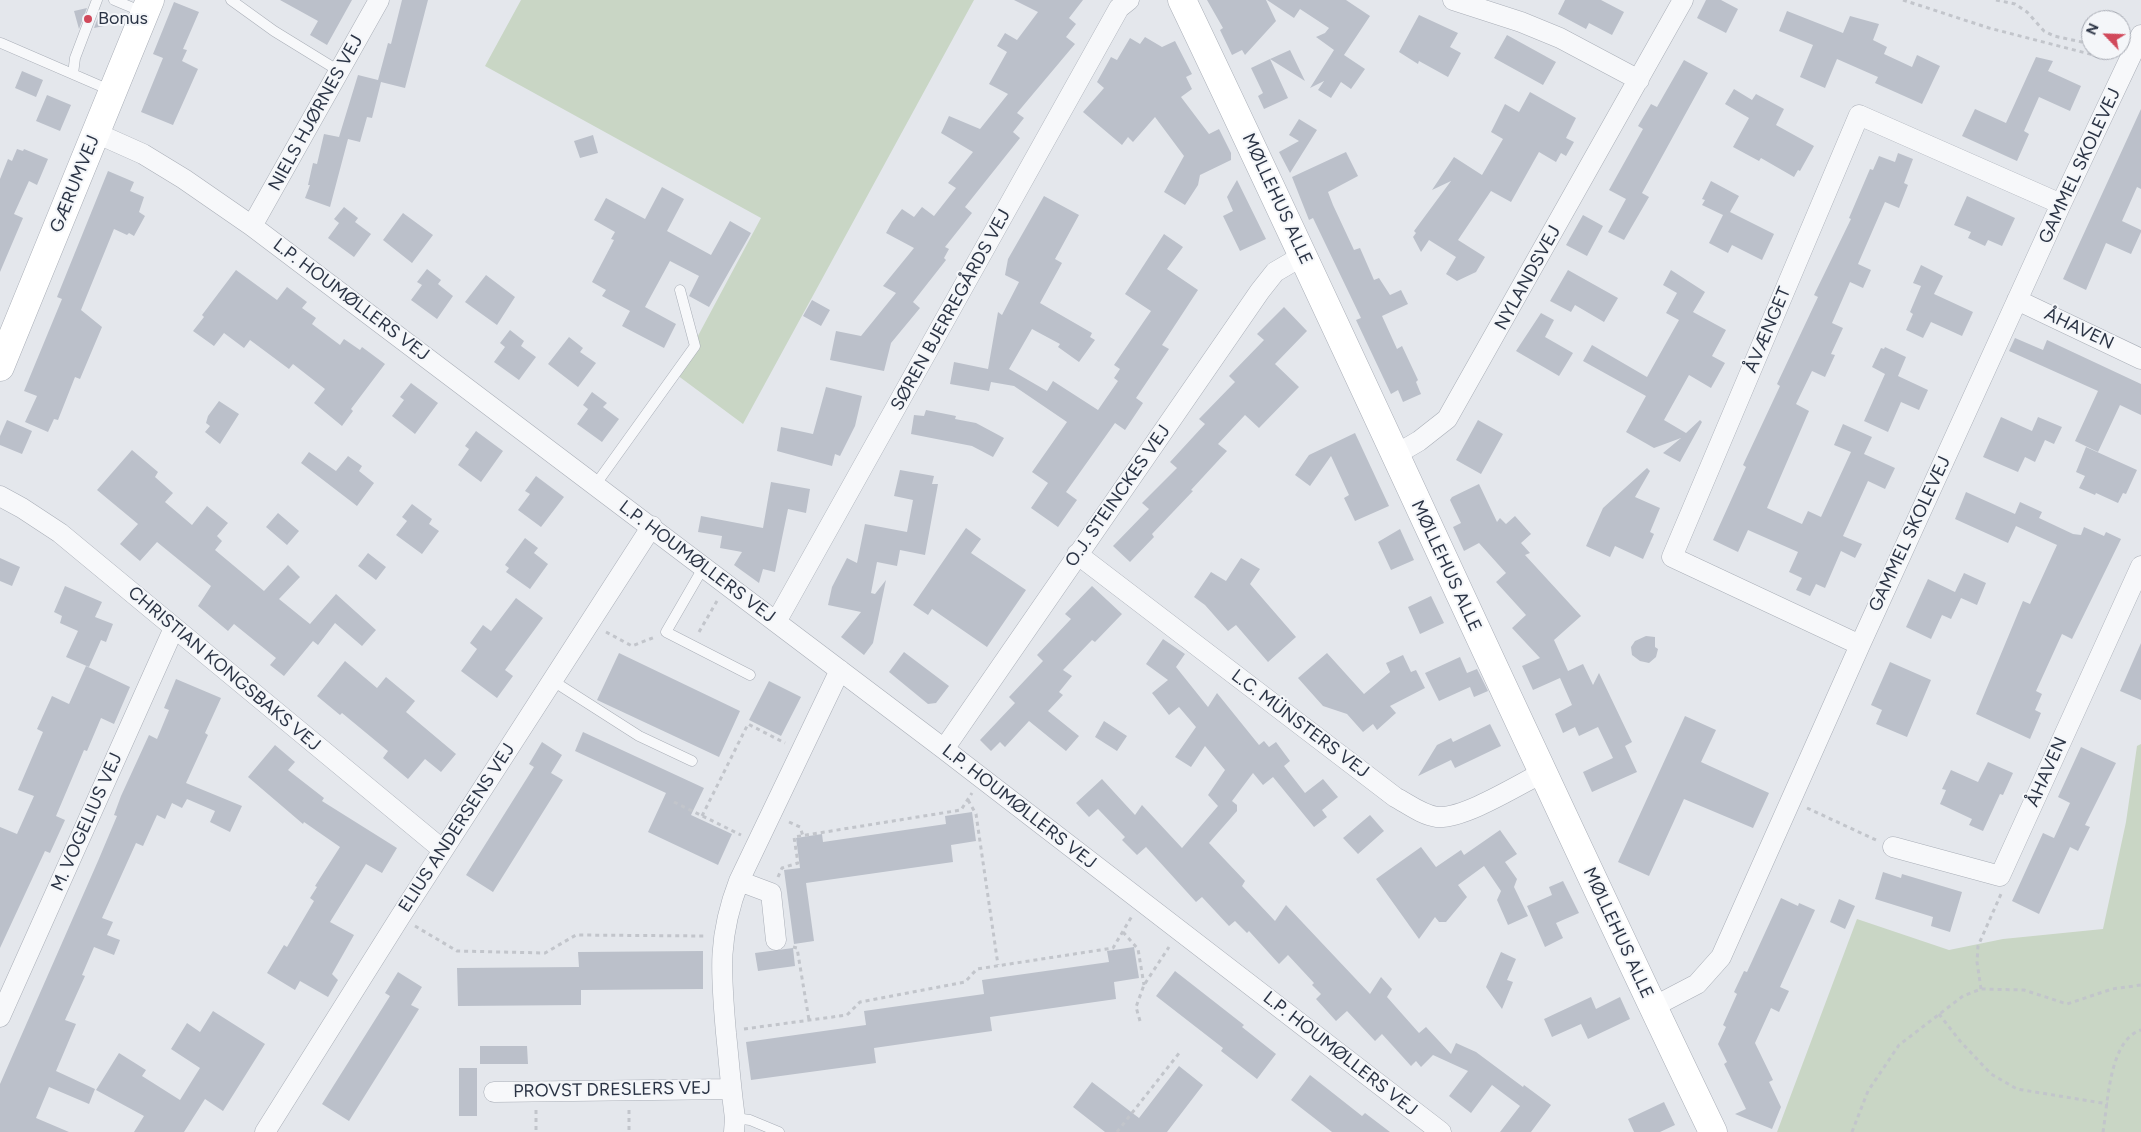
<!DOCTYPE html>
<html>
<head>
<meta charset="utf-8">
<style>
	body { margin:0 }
	#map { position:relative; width:2141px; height:1132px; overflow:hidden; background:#e4e7ec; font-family:Figtree,sans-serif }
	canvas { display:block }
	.north { position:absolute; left:2081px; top:10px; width:50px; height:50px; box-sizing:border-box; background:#f4f6f9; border:1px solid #a4a8b1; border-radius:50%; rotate:294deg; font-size:14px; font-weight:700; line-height:20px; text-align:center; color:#2b3445 }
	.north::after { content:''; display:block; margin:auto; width:18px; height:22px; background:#d1495b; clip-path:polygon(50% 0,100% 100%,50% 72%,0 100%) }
</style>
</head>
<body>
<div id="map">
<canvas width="2141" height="1132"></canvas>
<div class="north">N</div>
</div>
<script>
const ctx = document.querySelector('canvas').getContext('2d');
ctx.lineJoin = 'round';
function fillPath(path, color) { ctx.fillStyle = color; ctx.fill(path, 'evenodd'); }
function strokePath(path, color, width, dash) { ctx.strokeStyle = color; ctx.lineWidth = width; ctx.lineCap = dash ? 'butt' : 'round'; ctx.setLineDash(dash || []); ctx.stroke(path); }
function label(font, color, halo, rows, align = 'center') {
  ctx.font = font + ' Figtree,sans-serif'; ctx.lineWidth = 4; ctx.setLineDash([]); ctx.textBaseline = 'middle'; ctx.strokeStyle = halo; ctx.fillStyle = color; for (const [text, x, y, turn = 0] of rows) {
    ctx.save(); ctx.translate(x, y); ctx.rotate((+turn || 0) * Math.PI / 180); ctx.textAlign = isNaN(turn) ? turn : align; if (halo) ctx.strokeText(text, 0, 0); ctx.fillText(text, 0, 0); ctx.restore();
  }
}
const green = new Path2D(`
	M521,0H974L743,424L677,375L761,218L485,66Z
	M2141,744V1132H1777L1857,919L1949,950L2003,939L2103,929L2126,822L2137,746Z`);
const building = new Path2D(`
	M280,0H352L327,45L310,35L318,21Z
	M402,0H428L405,88L381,82L372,118L367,117L360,142L348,139L330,207L305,198L310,185H308L313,163L317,164L324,134L339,137L358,75L378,80L388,43L391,44Z
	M1014,0H1083L1069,18L1076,24L1066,37L1075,44L1017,113L1024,118L1013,132L1020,138L965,207L972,213L945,247L949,249L944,258L946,260L913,302L920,308L891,343L884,371L830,360L836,331L861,336L896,293L883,286L914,248L886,233L892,222L902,209L914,217L922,207L934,216L956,188L948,183L973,152L941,133L949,116L980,129L1008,94L989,84L1007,52L997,46L1005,33L1017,40L1038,12Z
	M1207,0H1266L1276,21L1245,55L1242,50L1232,55L1220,30L1223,28Z
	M1267,0H1346L1370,16L1344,55L1365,69L1351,89L1341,82L1331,98L1318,90L1324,81L1310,88L1334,50L1316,37L1325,33L1329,28L1300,9L1294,18Z
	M1565,0H1601L1624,12L1612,35L1589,23L1586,29L1558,14Z
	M1706,0H1721L1738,9L1726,33L1697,18Z
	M174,2L199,12L183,49L187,50L182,61L198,69L173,125L141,112L163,58L153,54Z
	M87,8L79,29L74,11Z
	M101,10L104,26L94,28Z
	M1787,11L1843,33L1850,16L1879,24L1873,40L1887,47L1884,54L1912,67L1917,55L1940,66L1922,104L1875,83L1878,77L1837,59L1825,88L1800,77L1813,45L1779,31Z
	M1419,15L1458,33L1450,47L1461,53L1448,77L1419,61L1418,64L1399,52Z
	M1507,35L1556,62L1543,85L1494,58Z
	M1145,37L1162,47L1175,41L1192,74L1186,77L1192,89L1181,97L1209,134L1219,129L1231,153V160L1200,175L1198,185L1185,205L1164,192L1184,156L1155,117L1133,142L1128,137L1122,145L1083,112L1104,88L1097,82L1111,57L1117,60L1130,38L1140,44Z
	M1290,50L1305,81L1270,59Z
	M2036,57L2053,61L2048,71L2081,86L2070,111L2039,97L2024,131L2029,134L2017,161L1962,136L1975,109L2006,123Z
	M1270,59L1288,98L1264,109L1258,96L1263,93L1251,68Z
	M1684,60L1708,73L1642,193L1649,197L1624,240L1608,232L1626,199L1609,190L1643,129L1638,126L1651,104L1657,107Z
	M22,71L43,80L36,97L15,88Z
	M1734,89L1752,100L1756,94L1784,109L1776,125L1814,146L1800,171L1798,170L1794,177L1761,158L1759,161L1733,147L1749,118L1725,104Z
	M1530,92L1576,118L1566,138L1574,142L1566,156L1561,153L1556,162L1539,152L1511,202L1491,191L1458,240L1485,257L1476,272L1457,281L1446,274L1456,257L1429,240L1421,252L1413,237L1416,233L1414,231L1451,181L1432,190L1454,157L1482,175L1503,139L1491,132L1505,104L1519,112Z
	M47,95L71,105L60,131L36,121Z
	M2141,109V189L2137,187L2122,221L2141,230V232L2131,254L2106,243L2086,290L2063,279Z
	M1299,119L1317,130L1290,173L1279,152L1299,141L1289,135Z
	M593,135L598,153L580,158L574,141Z
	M17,149L23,151L24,149L48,159L37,185L29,181L14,214L23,218L0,272V179L8,159L12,161Z
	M1346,152L1358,176L1328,192L1333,205L1354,250L1360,248L1374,280L1379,278L1390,295L1401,290L1408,304L1382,316L1397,349L1402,346L1418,380L1416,382L1421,394L1403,402L1398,390L1391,394L1356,320L1361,318L1313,218L1309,220L1292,177Z
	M1898,153L1913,159L1904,183L1908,185L1899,208L1885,202L1858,264L1871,270L1863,288L1850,282L1832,323L1843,328L1831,354L1835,355L1825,377L1812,371L1796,404L1809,411L1767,508L1802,524L1808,511L1821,517L1851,452L1834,445L1843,424L1872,437L1864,454L1895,468L1885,489L1868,481L1843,536L1862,544L1855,558L1841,551L1825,588L1816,584L1810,596L1796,590L1802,578L1789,572L1798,552L1748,530L1738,552L1713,540L1746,467L1743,465L1780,386L1777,384L1818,297L1814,295L1851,219L1849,218L1870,169L1873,170L1879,156L1895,162Z
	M108,171L134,182L130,191L144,197L139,212L145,216L134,236L129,233L127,235L114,229L81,310L102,327L80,379L75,377L58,420L54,419L48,432L25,422L37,396L24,391L62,299L57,297Z
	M1237,180L1266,239L1240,251L1223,216L1233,211L1227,197Z
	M1711,181L1739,196L1730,212L1774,234L1762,260L1732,245L1728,253L1709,243L1723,215L1702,205L1705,200L1702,199Z
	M662,187L684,199L667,231L711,255L730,221L751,233L709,307L689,296L699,276L670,261L645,307L676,324L664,348L622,326L630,311L602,296L606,290L592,282L614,240L611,239L615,232L594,220L606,198L645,219Z
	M1044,196L1079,215L1055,259L1062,263L1040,303L1092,333L1090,337L1095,340L1079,362L1058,347L1060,344L1032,329L1009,369L1047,391L1053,381L1098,410L1118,381L1114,378L1120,369L1114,365L1151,311L1125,294L1164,234L1183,247L1167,269L1198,290L1162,345L1169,349L1136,398L1143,403L1125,430L1115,423L1066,492L1077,500L1058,527L1031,508L1048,483L1032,472L1067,422L1014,386L991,382L989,391L950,384L954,362L988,369L998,312L1002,315L1019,282L1005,275L1008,259Z
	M1967,196L2015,218L2002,246L1988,240L1985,246L1968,238L1971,232L1954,225Z
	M344,207L358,218L355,222L371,234L354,257L328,238L339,223L334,219Z
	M403,213L433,235L412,263L383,240Z
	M1583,215L1603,226L1587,256L1566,245Z
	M1921,265L1943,276L1934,294L1973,312L1962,336L1931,322L1923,338L1906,330L1913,314L1910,312L1921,286L1913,283Z
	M427,269L441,280L438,284L453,296L437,319L411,300L422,285L417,282Z
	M236,270L277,300L287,287L307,302L302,308L316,318L312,324L340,345L344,339L360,350L362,347L385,364L351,409L353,411L342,426L314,403L325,389L293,364L289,369L250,340L244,348L224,333L214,346L193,331L204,317L202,315Z
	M1568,270L1618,298L1604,322L1575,305L1571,312L1550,301Z
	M1671,270L1705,292L1693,312L1726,330L1712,356L1725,363L1711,388L1689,375L1664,420L1686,433L1700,420L1702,422L1680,462L1663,453L1681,438L1654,448L1626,432L1646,396L1583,361L1592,345L1647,377L1679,320L1666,313L1677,293L1663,285Z
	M486,275L515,297L497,325L465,302Z
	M812,300L830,310L821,326L803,316Z
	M1284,307L1307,331L1275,364L1299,387L1259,428L1245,415L1218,444L1227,451L1191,490L1193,491L1152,534L1154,537L1130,562L1113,546L1149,509L1142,503L1177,468L1170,462L1205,424L1199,419L1235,382L1229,376L1264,340L1257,334Z
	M1541,313L1554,320L1545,337L1573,353L1559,376L1516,351Z
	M510,330L524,341L521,346L536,357L519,380L494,362L505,347L500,343Z
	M569,337L583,348L580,352L596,363L578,387L548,364Z
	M2015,338L2043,350L2047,340L2141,384V415L2120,405L2098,452L2075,441L2098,391L2009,351Z
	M1885,347L1906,357L1898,376L1928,390L1919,410L1901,402L1888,432L1864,421L1885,374L1872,367L1881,348L1884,349Z
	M411,383L438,403L415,434L392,416L404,400L400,397Z
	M826,387L862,396L855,426L840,456L835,454L832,466L777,451L781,427L813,434Z
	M592,392L607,403L603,407L619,419L602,442L577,424L588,409L583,405Z
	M219,401L239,414L220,444L205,432L210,426L206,423L208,416Z
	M926,410L956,416L955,419L976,423L1004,438L993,457L972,446L911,434L914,415L924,416Z
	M2001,417L2032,431L2038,417L2062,427L2054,444L2045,440L2035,462L2025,457L2018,472L1983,457Z
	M7,420L32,431L22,454L0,445V436Z
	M1478,420L1503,434L1481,474L1456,460Z
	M476,431L503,451L481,482L458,465L469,449L465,446Z
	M1355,433L1389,506L1355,521L1344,498L1349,495L1331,456L1310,486L1295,475L1309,455Z
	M2086,447L2137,470L2126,494L2123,493L2118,503L2096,493L2095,495L2079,488L2085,476L2076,472Z
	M132,450L158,472L155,477L173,493L165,502L192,525L207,506L228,523L217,536L222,541L215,550L264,591L288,565L300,577L279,599L310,624L336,594L376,630L362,646L335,623L318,645L313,641L284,676L270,665L276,658L234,624L228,631L198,606L211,586L157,542L140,561L120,544L138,524L97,490Z
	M309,452L336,471L348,456L362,466L359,471L374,483L357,506L301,463Z
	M1647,468L1650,471L1635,497L1660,508L1650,532L1654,534L1643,559L1615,546L1610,557L1586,546L1603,508Z
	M900,470L934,476L932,484H938L925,555L900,550L897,566L877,562L871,593L875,594L886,580L873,643L864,655L841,637L861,612L828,605L832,587L847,558L857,563L865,524L907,532L913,500L894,496Z
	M536,476L564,497L541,527L518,510L530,494L525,491Z
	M771,482L810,489L806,513L788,509L775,572L763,569L759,583L734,565L742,552L720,548L722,536L698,532L701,516L763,528Z
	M1479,484L1497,522L1500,518L1506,524L1515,516L1531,534L1521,543L1530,553L1525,555L1581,616L1554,640L1568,671L1583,664L1593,685L1599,673L1632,742L1625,746L1637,772L1592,792L1583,772L1613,758L1598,727L1579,736L1575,727L1563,733L1555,714L1572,705L1560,678L1533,690L1522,666L1540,658L1512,628L1526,615L1496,582L1506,573L1479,543L1464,551L1453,527L1461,523L1450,500L1452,497Z
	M1966,492L2015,514L2020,502L2042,512L2039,518L2073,534L2081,535L2084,527L2104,536L2106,532L2121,539L2072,639L2062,634L2036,691L2042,694L2035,710L2041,713L2030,739L1976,714L2023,601L2030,604L2057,545L2016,526L2008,543L1955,519Z
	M412,504L432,519L429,524L439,531L422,554L396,535L407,521L402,517Z
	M278,513L299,531L287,545L266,527Z
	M966,528L981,539L971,553L1026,590L987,647L932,609L928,615L913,605Z
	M1400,529L1414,560L1391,570L1378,542Z
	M525,538L538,548L534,553L548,564L530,589L506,572L509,568L505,565Z
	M368,553L386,567L376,580L358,566Z
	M0,558L20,567L12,586L0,581Z
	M1241,558L1260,569L1250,584L1296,637L1268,662L1236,625L1228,631L1205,605L1194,597L1211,572L1226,581Z
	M1964,573L1986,583L1977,605L1961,598L1951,619L1942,615L1931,639L1906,627L1928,579L1955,592Z
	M65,586L102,602L95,617L113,624L106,642L101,640L89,667L66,657L78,631L60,623L62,616L54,612Z
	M1092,586L1122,614L1095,642L1092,640L1063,670L1072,676L1059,692L1063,695L1048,711L1079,736L1066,751L1029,721L1005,747L1000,742L991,751L980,740L1015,703L1009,697L1043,661L1037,655L1071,619L1065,614Z
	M1431,596L1444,623L1420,634L1408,607Z
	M516,598L543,618L505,670L513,676L497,698L461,671L477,649L470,643L483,625L491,631Z
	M1646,636L1655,637V647L1658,649L1656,657L1649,663L1640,661L1632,655L1631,647L1635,641Z
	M1163,639L1185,654L1176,667L1208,707L1217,693L1259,745L1264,741L1269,747L1276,742L1290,761L1284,766L1305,793L1323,779L1338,797L1322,810L1327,817L1314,827L1273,777L1263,785L1253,773L1232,801L1237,805V811L1209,843L1245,881L1242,886L1275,921L1286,905L1370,994L1381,977L1392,989L1387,997L1419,1033L1426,1027L1451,1054L1456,1043L1476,1052L1523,1087L1524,1085L1551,1105L1531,1132H1500L1520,1106L1492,1085L1471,1113L1449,1096L1468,1071L1433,1055L1421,1067L1416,1061L1411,1066L1382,1034L1375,1041L1347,1011L1336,1021L1316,999L1321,994L1312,985L1314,983L1288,955L1279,964L1249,931L1247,933L1235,921L1229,926L1202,897L1196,902L1146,847L1137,855L1122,840L1125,837L1098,809L1089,817L1076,803L1102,779L1135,815L1142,805L1182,848L1218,806L1208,795L1225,770L1205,746L1191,767L1175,757L1196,727L1179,707L1169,715L1152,693L1168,680L1146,664Z
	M2141,643V700L2120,691Z
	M904,652L949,686L936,703L928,704L889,672Z
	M619,653L740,711L719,757L597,700Z
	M1327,653L1364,694L1390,672L1386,663L1403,655L1411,672L1416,670L1425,688L1390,706L1396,713L1377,730L1373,724L1363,732L1347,714L1323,706L1298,678Z
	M1460,657L1467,673L1477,669L1488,691L1474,697L1470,687L1439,701L1425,673Z
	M345,661L377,688L386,677L415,701L406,712L456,754L441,772L425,759L408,779L383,758L388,751L342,713L340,715L317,696Z
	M1890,662L1931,680L1907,737L1876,724L1882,710L1871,705Z
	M86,666L130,687L114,724L101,718L87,751L84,750L56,816L65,820L50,853L45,851L0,948V827L17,834L34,796L18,790L43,732L37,729L52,696L69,704Z
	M176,679L221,698L205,733L208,735L186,783L242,806L230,832L210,822L215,811L187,799L182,808L172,803L165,819L157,815L143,846L136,843L102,918L113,922L107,935L120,940L114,955L94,947L82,975L85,976L65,1020L76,1024L56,1071L95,1089L89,1104L49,1087L36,1118L69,1132H0V1084L98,861L117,816L114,815L121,796L149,735L157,739L169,710L164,708Z
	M769,681L801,697L781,736L749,720Z
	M1685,716L1716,730L1701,762L1769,793L1753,828L1684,799L1649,876L1618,862Z
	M1104,721L1127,736L1117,751L1095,737Z
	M1490,724L1501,746L1455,768L1451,760L1418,776L1437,745L1451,738L1453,742Z
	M583,732L704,788L691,815L732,834L718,865L648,832L666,793L575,751Z
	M542,742L562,755L551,773L563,780L493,892L466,875L534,767L529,764Z
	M275,745L295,762L288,770L324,798L322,801L397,848L382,873L366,864L330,922L354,935L332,974L338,980L328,997L300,981L295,990L267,973L284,945L287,947L314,901L310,898L317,887L315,886L340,847L304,822L303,824L248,777Z
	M2081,747L2116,763L2085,825L2090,827L2078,851L2070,847L2039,914L2012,901L2043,833L2054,838L2070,803L2058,797Z
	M1988,762L2013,773L2003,795L2000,794L1983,831L1969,825L1972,819L1940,804L1946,790L1942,789L1951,770L1978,782Z
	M972,812L976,841L951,845L953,862L806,883L814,941L794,944L784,870L800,868L796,838L822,834L823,842L946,824L945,816Z
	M1370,815L1384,831L1358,854L1343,838Z
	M1500,830L1517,854L1505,862L1517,879L1514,887L1528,916L1508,925L1497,900L1501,891L1484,866L1458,885L1467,897L1446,922H1439L1435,917L1419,939L1376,879L1421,847L1436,867L1461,850L1464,855Z
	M1883,872L1901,878L1902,874L1962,892L1950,932L1931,926L1933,917L1875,899Z
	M1563,881L1579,913L1556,923L1563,938L1545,947L1527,906L1552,895L1549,887Z
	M1781,898L1798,906L1799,903L1815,910L1780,987L1789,991L1779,1012L1771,1008L1755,1043L1773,1080L1769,1082L1781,1107L1772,1129L1735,1114L1746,1109L1724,1064L1727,1062L1718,1044L1726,1027L1723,1025L1737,994L1734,992L1744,971L1747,972Z
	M1839,899L1855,906L1845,929L1830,922Z
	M1134,947L1139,978L1114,982L1116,999L990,1017L992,1031L874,1048L876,1063L751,1080L746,1042L866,1025L864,1011L984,994L982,980L1109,962L1107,951Z
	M793,948L795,966L758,971L755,953Z
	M703,951V989L581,990V1005L458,1006L457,968L579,967L578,952Z
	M1501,952L1516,959L1507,980L1513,982L1502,1009L1486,987Z
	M1175,971L1244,1025L1242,1027L1276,1054L1257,1079L1221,1051L1223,1048L1156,996Z
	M398,972L422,987L411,1005L419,1009L349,1121L322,1104L390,996L385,993Z
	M1591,997L1596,1009L1620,997L1630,1019L1588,1039L1581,1024L1552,1037L1544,1019Z
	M213,1011L265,1044L223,1111L205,1099L184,1132H134L144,1116L96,1090L119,1053L146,1070L142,1076L180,1100L200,1068L171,1049L187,1023L200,1032Z
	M480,1046H527L528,1064H480Z
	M1179,1066L1203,1085L1167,1132H1105L1073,1107L1092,1082L1139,1118Z
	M459,1068H477V1116H459Z
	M1310,1075L1362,1116L1365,1113L1390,1132H1332L1291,1100Z
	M1664,1102L1675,1125L1660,1132H1634L1628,1119Z`);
const path = new Path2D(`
	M1903,0L1989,28L2109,59
	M1996,0L2015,4L2027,12L2044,31L2054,36L2091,44
	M606,632L632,646L655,637
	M699,632L717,601
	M968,800L976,814L998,965
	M674,802L741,835
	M1807,808L1876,840
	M702,816L748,724L785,743
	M789,822L800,827L803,836
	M778,877L782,868L798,863L794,837L961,810L972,793
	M415,926L457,951L545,953L576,935L705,936
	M1123,932L1138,949L1144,985
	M793,947L797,948L809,1020
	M1981,989L1977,962L1978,946L2001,894
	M1939,1014L1960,1041L1991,1074L2017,1089L2108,1104
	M1140,1021L1136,1007L1144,985L1169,947
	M744,1029L847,1015L860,1002L965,982L977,969L1113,948L1132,916
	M536,1110V1132
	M629,1110V1132
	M1117,1132L1180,1052
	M1852,1132L1868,1091L1899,1045L1963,996L1981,989L2024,990L2067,1004L2112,989L2141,985
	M2103,1132C2108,1103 2109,1040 2141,1030`);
const lane = new Path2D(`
	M114,0L145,13
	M231,0L274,31L339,71
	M1,43L112,91
	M73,74L75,58L97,0
	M596,484L695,346L680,290
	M703,568L666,632L750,675
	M553,681L639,736L692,761
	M735,1118L750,1120L779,1132`);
const street = new Path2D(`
	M1453,0L1521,22L1560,38L1639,80
	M96,133L143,154L184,179L252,226L944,749L1441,1132
	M252,226L379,0
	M2017,300L2141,359
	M1395,455L1419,441L1447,419L1683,0
	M0,496L22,508L60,533L443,850
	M1077,554L1395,797C1408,804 1422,815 1437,817C1464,819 1518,785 1542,773
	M776,622L1119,8L1129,0
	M1860,645L1672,557L1859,115L2061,204
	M944,749L1260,291L1275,272L1304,255
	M1893,847L2000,876L2141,566
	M739,881L771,893L776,940
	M1653,1007L1697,984L1721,957L1860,645L2061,204L2141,35
	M0,1017L174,628
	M494,1092L731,1089
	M265,1132L400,917L652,526
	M734,1132L735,1118C731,1090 729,1061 726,1033C721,974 717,938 739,881L840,670`);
const secondary = new Path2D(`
	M1182,0C1362,376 1532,757 1713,1132
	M0,367L150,0`);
const markers = [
	[88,19,5,"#d1495b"]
];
const poiNames = [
	["Bonus",98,19]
];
const streetNames = [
	["NIELS HJØRNES VEJ",316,113,-61],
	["GAMMEL SKOLEVEJ",2080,166,-65],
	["GÆRUMVEJ",75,184,-68],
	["MØLLEHUS ALLE",1277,199,65],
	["NYLANDSVEJ",1528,278,-61],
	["L.P. HOUMØLLERS VEJ",351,300,37],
	["SØREN BJERREGÅRDS VEJ",951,310,-61],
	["ÅHAVEN",2079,329,25],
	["ÅVÆNGET",1768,330,-67],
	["O.J. STEINCKES VEJ",1118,496,-55],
	["GAMMEL SKOLEVEJ",1910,534,-65],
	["L.P. HOUMØLLERS VEJ",697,562,37],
	["MØLLEHUS ALLE",1446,566,65],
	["CHRISTIAN KONGSBAKS VEJ",224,669,40],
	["L.C. MÜNSTERS VEJ",1300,724,37],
	["ÅHAVEN",2047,772,-66],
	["L.P. HOUMØLLERS VEJ",1019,807,38],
	["M. VOGELIUS VEJ",87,822,-66],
	["ELIUS ANDERSENS VEJ",457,828,-57],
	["MØLLEHUS ALLE",1618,933,65],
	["L.P. HOUMØLLERS VEJ",1340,1054,38],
	["PROVST DRESLERS VEJ",612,1090,-1]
];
fillPath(green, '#c9d6c5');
fillPath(building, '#bbc0ca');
strokePath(lane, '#a9aeb7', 11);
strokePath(street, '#a9aeb7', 21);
strokePath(secondary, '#a9aeb7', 29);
strokePath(path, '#c2c5cb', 3, [4, 4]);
strokePath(lane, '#f7f8fa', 10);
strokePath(street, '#f7f8fa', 20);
strokePath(secondary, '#fff', 28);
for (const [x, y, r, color] of markers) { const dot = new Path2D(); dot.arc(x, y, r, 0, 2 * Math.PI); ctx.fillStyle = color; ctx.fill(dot); strokePath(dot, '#f4f6f9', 2); }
label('18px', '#2b3445', '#f4f6f9', poiNames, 'left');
label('18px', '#2b3445', '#f4f6f9', streetNames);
</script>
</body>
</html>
